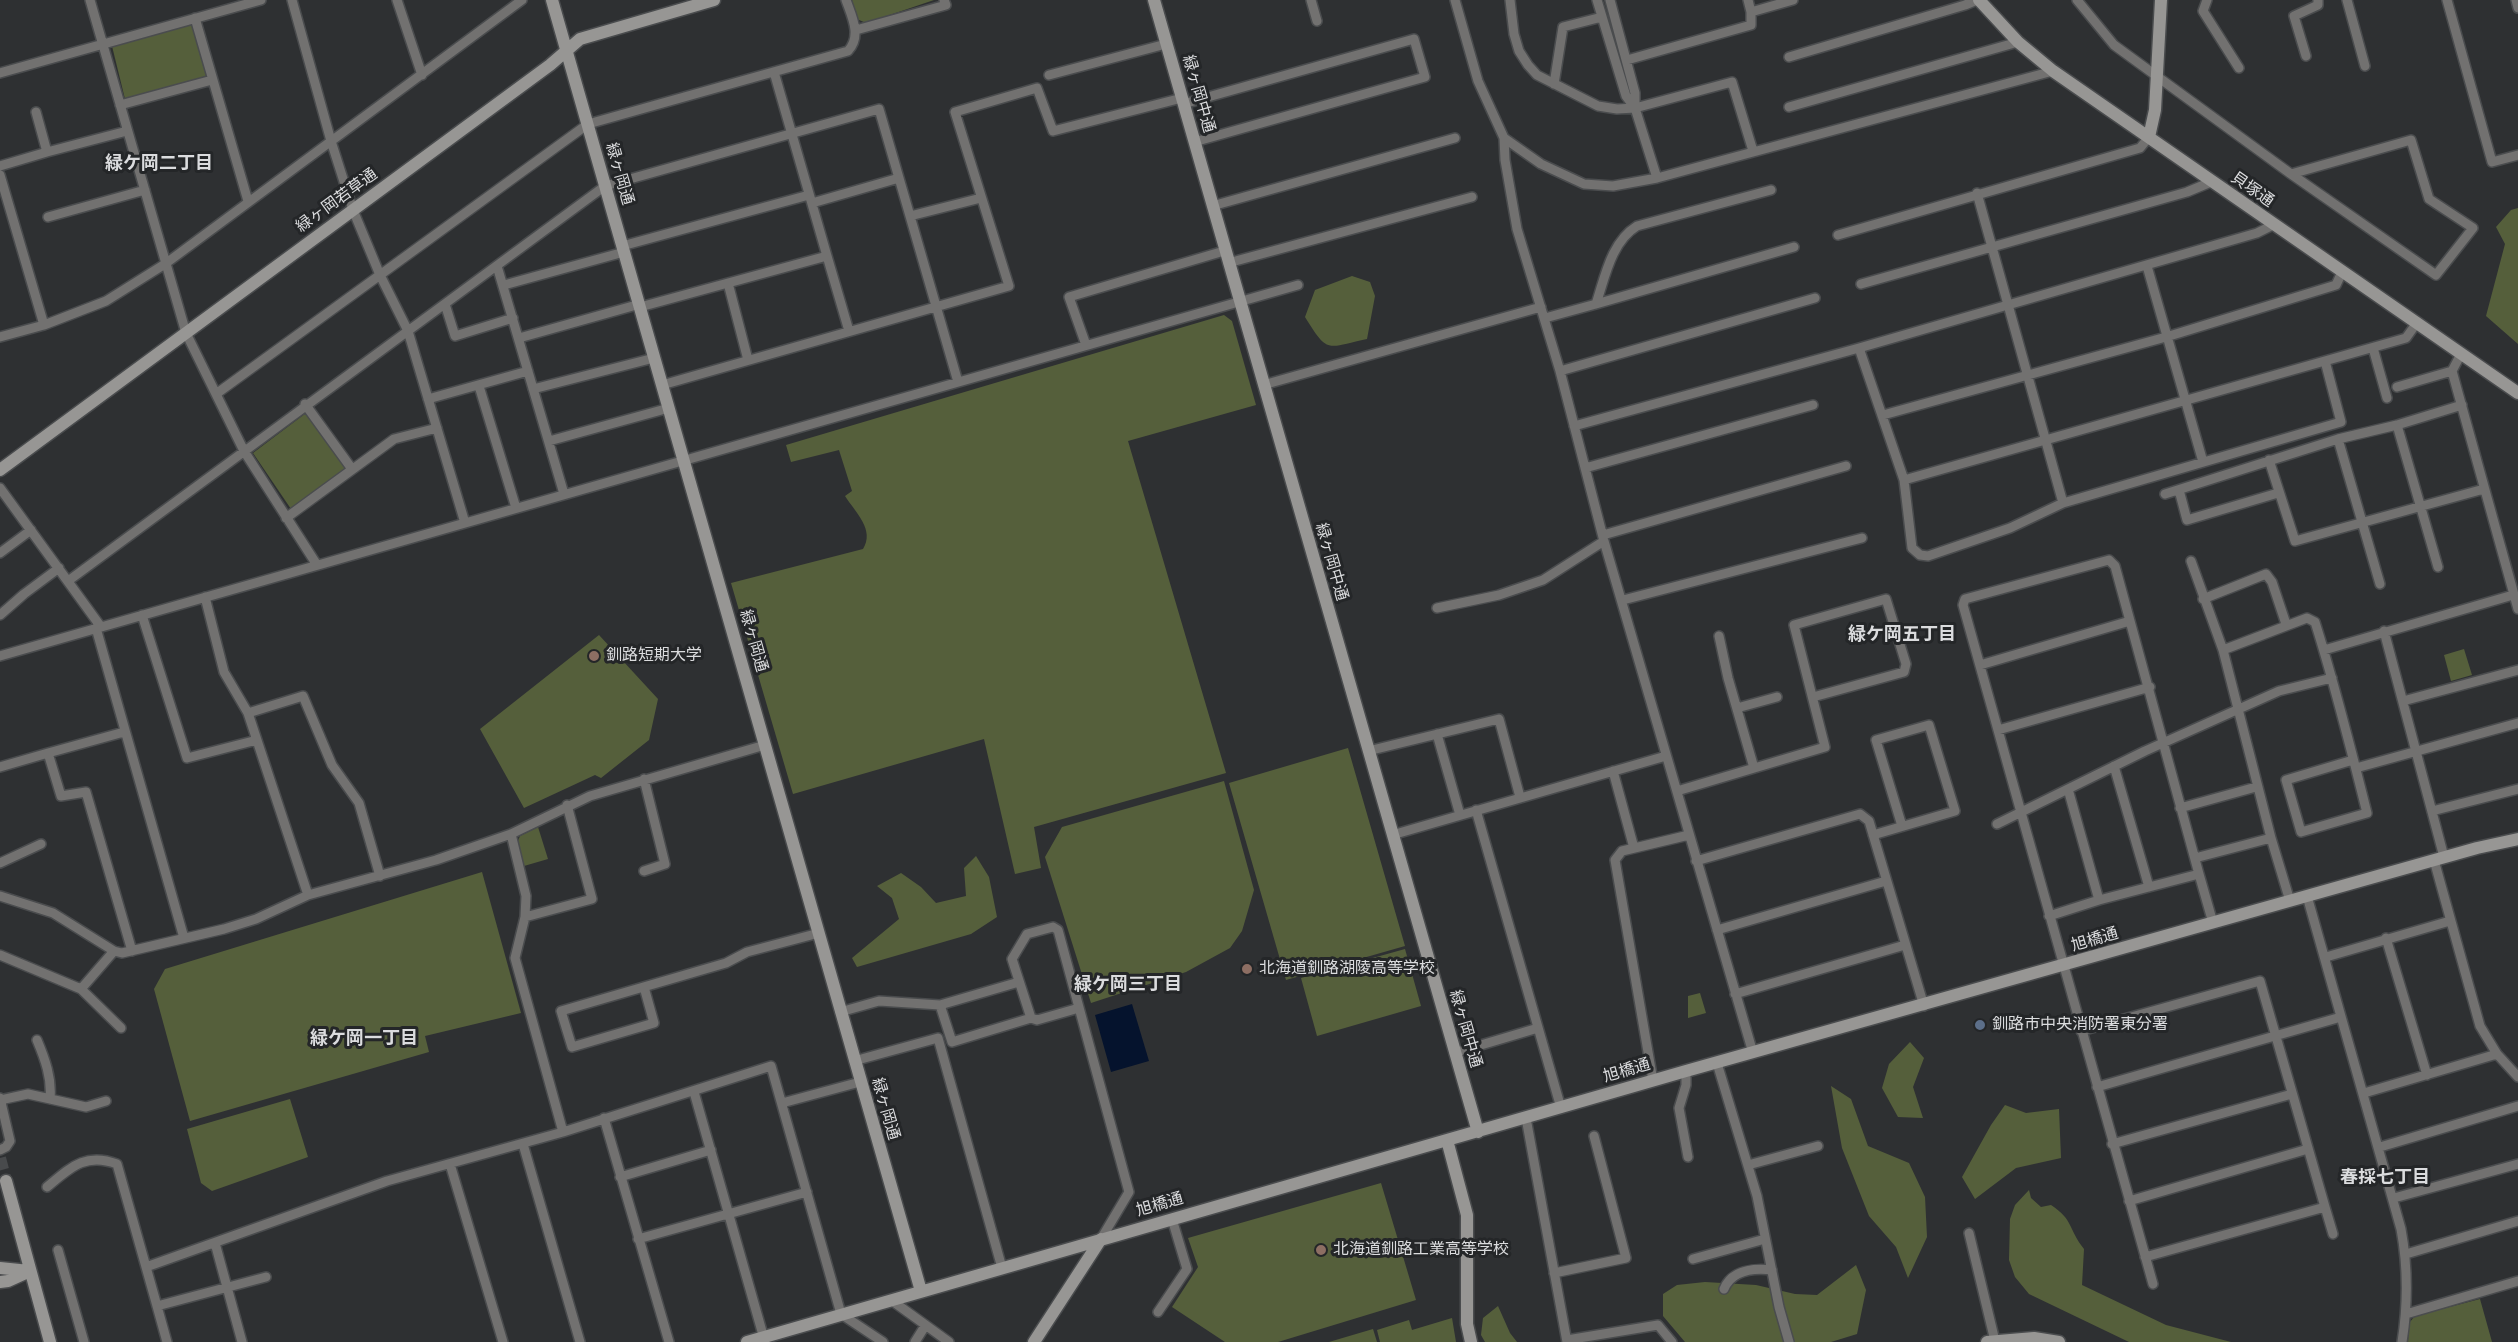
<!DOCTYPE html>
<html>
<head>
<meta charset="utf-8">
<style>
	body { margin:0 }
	canvas { display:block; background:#2e3032 }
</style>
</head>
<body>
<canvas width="2518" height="1342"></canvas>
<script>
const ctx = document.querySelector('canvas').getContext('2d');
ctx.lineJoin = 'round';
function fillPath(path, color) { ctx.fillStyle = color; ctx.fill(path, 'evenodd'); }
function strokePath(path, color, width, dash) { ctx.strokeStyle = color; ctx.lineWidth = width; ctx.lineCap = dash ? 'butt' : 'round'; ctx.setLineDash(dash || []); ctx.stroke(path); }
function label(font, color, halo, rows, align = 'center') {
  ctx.font = font + ' Signika,"Noto Sans JP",sans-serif'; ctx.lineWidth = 6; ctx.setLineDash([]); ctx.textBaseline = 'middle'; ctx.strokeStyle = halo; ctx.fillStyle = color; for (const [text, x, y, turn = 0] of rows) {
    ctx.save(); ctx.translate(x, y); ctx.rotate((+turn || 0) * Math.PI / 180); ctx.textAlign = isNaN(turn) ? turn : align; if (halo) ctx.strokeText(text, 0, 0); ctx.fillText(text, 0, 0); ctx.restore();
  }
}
const green = new Path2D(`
	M852,0H934L866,23L857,19Z
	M193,23L207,76L125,99L112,46Z
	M2518,208V344L2486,316L2505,244L2496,227L2511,210Z
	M1352,276L1370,282L1375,296L1367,339C1326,348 1328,354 1305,317L1315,290Z
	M1224,315L1232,321L1256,405L1128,441L1226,773L1034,827L1041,868L1015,874L984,739L793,794L731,583L863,549C875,530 856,513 845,496L852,491L839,450L791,462L786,445Z
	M306,413L346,468L291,509L253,453Z
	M599,635L658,699L649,740L601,778L595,775L524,808L480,729Z
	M2464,649L2472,675L2451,681L2444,655Z
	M1348,748L1405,946L1286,980L1229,783Z
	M1224,781L1254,890L1242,931L1230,948L1186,972L1091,1003L1045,857L1062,827Z
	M538,827L548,859L524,866L517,843L520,836Z
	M976,856L989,877L997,917L971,934L857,967L852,958L899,919L892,898L877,886L901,873L921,887L936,903L966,896L964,868Z
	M482,872L521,1013L425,1036L429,1052L190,1121L154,989L165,969Z
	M1405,949L1421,1006L1317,1036L1301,978Z
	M1700,993L1706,1013L1688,1018V996Z
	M1910,1042L1924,1058L1913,1087L1923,1118L1898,1117L1882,1088L1889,1064Z
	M1831,1086L1851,1099L1868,1146L1909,1163L1925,1197L1927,1237L1908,1278L1896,1247L1869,1216L1842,1148Z
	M290,1099L308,1157L212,1191L201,1183L187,1129Z
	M2005,1105L2026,1113L2059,1109L2061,1158L2016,1168L1975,1199L1962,1177L1991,1125Z
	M1381,1183L1416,1300L1278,1342H1225L1172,1307L1198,1267L1188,1238Z
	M2029,1190L2031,1198L2041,1207L2051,1205C2074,1220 2068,1229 2084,1249L2082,1285L2166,1325L2231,1342H2129L2029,1294L2015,1277L2009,1260L2010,1219L2015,1205Z
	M1856,1265L1866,1290L1857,1334L1831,1342H1685L1663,1316V1294L1677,1285L1705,1282L1756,1285L1795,1294L1817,1295Z
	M2480,1299L2492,1342H2408L2409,1323L2415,1316Z
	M1498,1306L1510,1333L1517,1342H1485L1481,1335L1483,1318Z
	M1452,1318L1456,1342H1380L1377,1330L1409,1320L1412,1330Z
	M1373,1329L1377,1342H1329Z`);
const water = new Path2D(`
	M1132,1004L1149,1061L1111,1072L1095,1015Z`);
const secondaryTunnel = new Path2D(`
	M0,1158L6,1181`);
const street = new Path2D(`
	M90,0L186,333L244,451L317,565
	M292,0L331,141L353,210L380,275L408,331L465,523
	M397,0L422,75
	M1311,0L1317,21
	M1455,0L1478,81L1504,138L1541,164L1584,184L1613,186L1657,178L2053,71
	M1510,0L1514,34L1519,51L1528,65L1537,75L1598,106L1617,109L1635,108L1732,82L1753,151
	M1597,0L1626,96L1635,108L1657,178
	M1610,0L1635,93V108
	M1748,0L1751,12
	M2077,0L2114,45L2291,174L2436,275L2473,228L2429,199L2411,140L2291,174
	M2207,0L2203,11L2239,68
	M2347,0L2365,66
	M2447,0L2492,162L2518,155
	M2516,0L2518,8
	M195,18L248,201
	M856,30L946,5L944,0
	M2306,56L2294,16L2318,5V0
	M1789,57L1965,5L1977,0
	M1627,60L1751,25V12L1793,0
	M0,73L261,0
	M1049,75L1166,44
	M1554,84L1563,27L1602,17
	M1183,104L1414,39L1425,77L1194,142
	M120,105L212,80
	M1789,107L2018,42
	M1504,138L1505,160L1517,229L1560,371L1604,541L1753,1053
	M47,152L127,131
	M0,166L47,152L36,112
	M0,175L44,325
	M1977,193L2063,503
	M812,203L899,178
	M1212,206L1455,138
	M48,217L145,190
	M1838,235L2140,148L2149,137
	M622,246L809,195
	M827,256L849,331
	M1228,263L1472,197
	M497,266L564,494
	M2147,266L2203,462
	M728,283L748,360
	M1861,284L2187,192L2211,182
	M504,285L624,252
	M445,304L455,336L513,318
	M1596,304L1794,247
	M640,307L827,256L774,72
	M1545,318L1596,304C1605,277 1611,242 1637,226L1771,190
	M0,337L44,325L106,301L165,264L522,0
	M519,338L640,304
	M1086,345L1069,297L1224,251
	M1859,348L1904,480L1912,548L1920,555L1928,556L2010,528L2063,503L2341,422L2325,361
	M2373,348L2387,398
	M2461,354L2452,371L2518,609
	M1560,371L1815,298
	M958,382L910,216L981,198
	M662,385L1009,286L955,112L1037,88L1053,131L1182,98
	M1263,385L1541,307
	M479,386L516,508
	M2397,387L2452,371
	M533,389L654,358
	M216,394L588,124L848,51C862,36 852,17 846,0
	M428,399L528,371
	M305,404L352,469
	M1883,415L2166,337L2336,285L2342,272
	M2397,425L2438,567
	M1574,426L1859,348L2257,233L2273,225
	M2338,439L2380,584
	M549,441L669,408
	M2269,460L2295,541L2484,489
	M1585,468L1813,405
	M1904,480L2406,338L2416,324
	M0,488L101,627
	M2179,490L2187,520L2278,493
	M2165,494L2338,439L2397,425L2462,405
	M286,518L394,439L437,428
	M1603,535L1846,466
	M0,553L31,530
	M2191,561L2223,650L2271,838L2195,858
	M68,581L605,186L879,109L910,216
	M205,597L224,672L248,713L308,895
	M2203,599L2266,574L2272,582L2286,624
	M1623,600L1862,538
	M1437,608L1499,595L1543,580L1604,541
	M0,615L24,594L59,568
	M142,615L187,758L257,740
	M96,628L184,938
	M2384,631L2444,857
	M1719,636L1728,678L1754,768
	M2223,650L2307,618L2315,622C2335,685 2351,749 2367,813L2301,832L2286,780L2353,760
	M2324,650L2513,595
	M0,656L1298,285
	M1980,665L2130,621
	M2403,701L2518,670
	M1737,708L1777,697
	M248,713L303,696L332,765L359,803L380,876
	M1998,730L2150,687
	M1437,734L1460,815
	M1368,751L1499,719L1520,797
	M48,753L124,732
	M2114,766L2149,887
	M0,767L48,753L61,796L86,792L132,951
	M2356,768L2518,723
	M1613,771L1634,848
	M644,779L665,864L644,871
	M2068,789L2099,900L2199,874L2115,566L2109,560L1965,599L1963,605L2153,1284
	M1677,791L1825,747L1794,625L1886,599L1906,664L1904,672L1813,697
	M2180,808L2256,787
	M1476,810L1561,1108
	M2432,811L2518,789
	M1997,824L2145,751L2279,691L2332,678
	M511,834L526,896L525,917L515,958L563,1132
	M1392,835L1666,756
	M1873,835L1955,811L1929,725L1876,740L1902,826
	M2271,838L2290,901
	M2434,860L2480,1026L2497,1054L2518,1077
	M1696,861L1860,814L1869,821L1924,1006
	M0,863L41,844
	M2199,874L2213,923
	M0,896L53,913L114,951L122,953L224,929L256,919L308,895L436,860L511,834L590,796L765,745
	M2307,896L2401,1229C2408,1267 2408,1304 2402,1342
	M2049,916L2099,900
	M525,917L592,899L567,805
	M1717,930L1886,881
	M2386,938L2427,1075
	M0,955L81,989L121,1028
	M2326,957L2450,921
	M644,987L654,1023L572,1047L561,1011L726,963L747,952L819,933
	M81,989L114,951
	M1735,994L1905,945
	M940,1005L952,1042L1031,1018L1012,959L1027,934L1053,927L1058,930L1129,1192L1101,1239
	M840,1012L879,1001L940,1005L1019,982
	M1031,1018L1037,1020L1079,1008
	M2081,1031L2260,981L2325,1207L2145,1257
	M37,1040C45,1059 52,1078 50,1099
	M1454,1053L1538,1028
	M854,1061L938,1038L1002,1268
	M1717,1063L1757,1196L1779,1307L1789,1342
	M1686,1071V1085L1679,1108L1688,1157
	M1653,1081L1615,860L1622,851L1689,835
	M2097,1087L2341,1017
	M694,1092L765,1342
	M2364,1093L2497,1054
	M0,1098L10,1141L6,1147L0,1150
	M0,1100L28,1094L86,1107L106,1101
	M782,1103L860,1082
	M604,1118L669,1342
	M1526,1118L1567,1342
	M523,1144L580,1342
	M2112,1144L2292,1094
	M2380,1147L2518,1106
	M450,1164L503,1342
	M1748,1165L1818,1146
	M620,1177L711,1150
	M47,1187C70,1168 85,1152 117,1164L157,1306L266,1277
	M2394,1198L2518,1164
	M2129,1201L2308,1149
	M2325,1207L2333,1234
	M1969,1233L1995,1341
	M638,1239L807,1192
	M215,1243L242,1342
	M58,1250L84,1342
	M2406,1254L2518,1221
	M1693,1259L1765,1239
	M146,1267L387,1181L563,1132L771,1066L841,1314L883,1342
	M1554,1273L1626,1258L1594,1136
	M1724,1289C1732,1270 1754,1268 1772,1270
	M891,1300L949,1342
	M157,1306L167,1342
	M1158,1312L1187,1269L1172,1219
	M2406,1314L2518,1281
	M1567,1340L1658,1325L1672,1342
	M915,1342L925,1326`);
const secondary = new Path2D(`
	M552,0L921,1291
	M1154,0L1478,1132
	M1979,0L2018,42L2053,71L2518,393
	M2149,137L2155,110L2161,0
	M0,470L550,65L580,39L714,0
	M1447,1140L1467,1215V1324L1471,1342
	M6,1181L50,1342
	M0,1268L29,1271
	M0,1282L8,1281L30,1271
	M747,1342L1686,1071L2477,848L2518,839
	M1034,1342L1101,1239
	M1987,1342L2034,1338L2059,1342`);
const markers = [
	[594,656,6,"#8d6e63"],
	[1247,969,6,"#8d6e63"],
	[1980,1025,6,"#5c6f8a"],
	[1321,1250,6,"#8d6e63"]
];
const streetNames = [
	["緑ヶ岡中通",1198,94,74],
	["緑ヶ岡通",619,174,74],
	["貝塚通",2252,190,35],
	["緑ヶ岡若草通",337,201,-36],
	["緑ヶ岡中通",1331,562,74],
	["緑ヶ岡通",753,641,74],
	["旭橋通",2095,940,-16],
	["緑ヶ岡中通",1465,1029,74],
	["旭橋通",1627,1071,-16],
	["緑ヶ岡通",885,1109,74],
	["旭橋通",1160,1205,-16]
];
const poiNames = [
	["釧路短期大学",606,656],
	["北海道釧路湖陵高等学校",1259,969],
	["釧路市中央消防署東分署",1992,1025],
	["北海道釧路工業高等学校",1333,1250]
];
const neighbourhoodNames = [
	["緑ケ岡二丁目",159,164],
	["緑ケ岡五丁目",1902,635],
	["緑ケ岡三丁目",1128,985],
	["緑ケ岡一丁目",364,1039],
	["春採七丁目",2385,1178]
];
fillPath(green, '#555f3b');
fillPath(water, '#05132d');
strokePath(secondaryTunnel, '#484a4c', 12, [12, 6]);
strokePath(street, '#4a4c4e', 12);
strokePath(secondary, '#4a4c4e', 15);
strokePath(street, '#727170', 9);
strokePath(secondary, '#979694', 12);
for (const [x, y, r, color] of markers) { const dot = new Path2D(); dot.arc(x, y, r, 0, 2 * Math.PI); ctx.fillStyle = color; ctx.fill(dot); strokePath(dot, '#242628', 2); }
label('16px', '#dbdcde', '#242628', streetNames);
label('16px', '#dbdcde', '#242628', poiNames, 'left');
label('bold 18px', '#dbdcde', '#242628', neighbourhoodNames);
</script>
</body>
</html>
